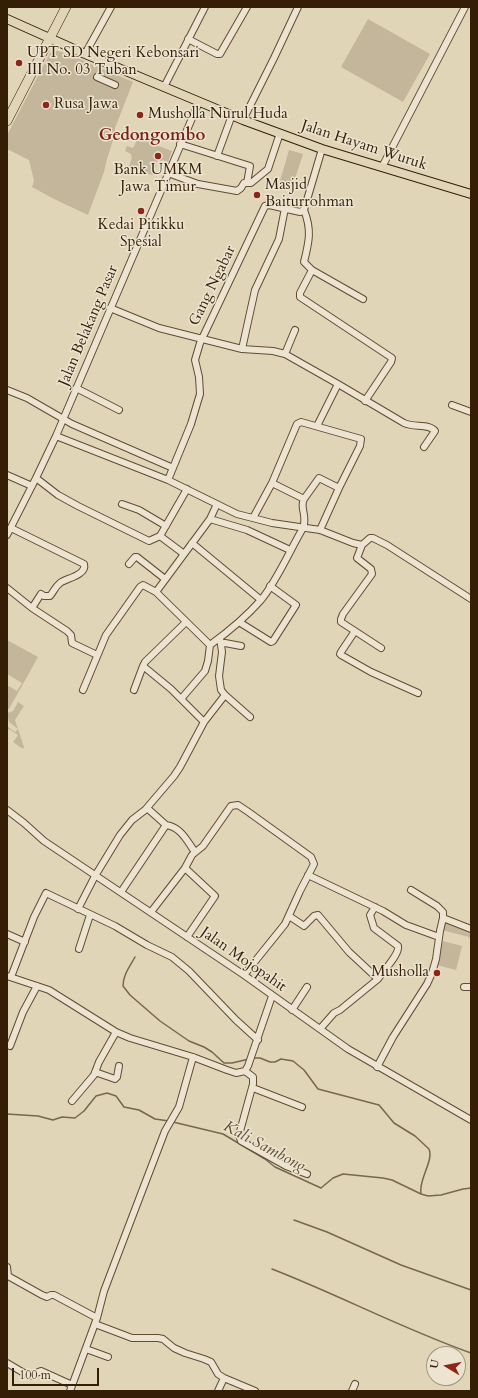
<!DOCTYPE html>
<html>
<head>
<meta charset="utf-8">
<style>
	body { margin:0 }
	#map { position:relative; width:478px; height:1398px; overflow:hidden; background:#e1d5b8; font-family:Cardo,serif }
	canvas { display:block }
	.frame { position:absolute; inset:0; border:8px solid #341f06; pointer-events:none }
	.north { position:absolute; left:426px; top:1346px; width:40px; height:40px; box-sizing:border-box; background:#ece4d1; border:1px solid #a29580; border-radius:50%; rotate:280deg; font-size:11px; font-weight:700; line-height:16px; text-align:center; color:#341f06 }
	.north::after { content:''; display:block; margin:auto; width:14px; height:18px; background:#8f2418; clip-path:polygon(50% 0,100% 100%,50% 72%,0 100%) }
	.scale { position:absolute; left:12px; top:1368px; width:87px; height:18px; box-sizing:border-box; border:2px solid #341f06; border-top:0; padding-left:5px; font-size:12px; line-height:14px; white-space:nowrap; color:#341f06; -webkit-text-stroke:3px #ece4d1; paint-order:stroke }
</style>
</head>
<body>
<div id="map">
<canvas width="478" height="1398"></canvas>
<div class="frame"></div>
<div class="north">U</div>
<div class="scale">100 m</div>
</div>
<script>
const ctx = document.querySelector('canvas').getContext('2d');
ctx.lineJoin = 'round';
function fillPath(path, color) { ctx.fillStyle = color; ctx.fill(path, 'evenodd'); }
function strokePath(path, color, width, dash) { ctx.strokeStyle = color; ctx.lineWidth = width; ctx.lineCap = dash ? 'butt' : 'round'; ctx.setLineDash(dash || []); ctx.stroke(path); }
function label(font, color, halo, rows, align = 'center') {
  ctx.font = font + ' Cardo,serif'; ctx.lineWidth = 3; ctx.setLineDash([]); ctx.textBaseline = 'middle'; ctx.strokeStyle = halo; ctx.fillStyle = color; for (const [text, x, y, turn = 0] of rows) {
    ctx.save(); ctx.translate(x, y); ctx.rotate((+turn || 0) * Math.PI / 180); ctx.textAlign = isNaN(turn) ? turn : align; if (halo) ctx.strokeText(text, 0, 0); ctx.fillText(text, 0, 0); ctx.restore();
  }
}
const green = new Path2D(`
	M368,19L430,54L403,102L341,67Z
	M53,51H58L68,54L133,82L115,128V134L107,159L104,172L88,215L52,198L32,187L34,181L29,160L7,149V135L50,53Z
	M138,138L172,151L168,162L162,160L161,161L158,160L153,175L143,173V170L129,167L132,157L131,156V154L125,151L127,146L133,148Z
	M289,150L303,154L293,185L280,181Z
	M7,640L38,657L9,709H7V685L17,691L22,683L7,674Z
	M18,702L24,706L15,720L24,747L23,749L13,742L18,735L9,729L7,732V726L15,732L18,729L9,722L7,725L9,722L7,713L13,711Z
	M446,922L471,931V942L469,937L442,930L444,923Z
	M443,941L462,946L456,970L437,965Z`);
const stream = new Path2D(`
	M135,957C130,966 123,975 123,986L130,995L160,1021L189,1041L204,1047L212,1052L224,1063H232L249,1059
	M252,1058H260L270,1062H275L281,1059L293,1061L304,1070L318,1089L379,1105L394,1123L415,1136L429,1149C434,1161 418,1180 421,1194
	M7,1114L38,1116L53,1120L62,1117L75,1118L84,1111L96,1096L107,1093L116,1096L124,1107L139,1110L155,1119L169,1121
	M173,1122L223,1134L265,1159L275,1167L321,1188L333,1178L343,1174L383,1178L392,1180L421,1194L428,1196L441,1195L463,1189L471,1188
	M294,1220L327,1232L401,1265L471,1290
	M272,1269C339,1295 403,1329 471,1353`);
const minor = new Path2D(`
	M188,39L217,54H220L247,7
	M85,54L111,7
	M97,77L115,85
	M164,87L205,7
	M243,120L274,58L298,7
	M180,144L250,166L247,183
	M217,156L232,115
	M382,167L465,7
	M168,173L198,184L237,191L241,188L244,183H251L268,169L280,133
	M304,210C312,230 309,242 304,262L312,270L300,293V297L392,358L391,362L365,401
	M312,270L363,299
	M110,308L159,328L242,349L255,290L279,239L285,208
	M242,349L273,351L285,354L338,384
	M285,354L295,330
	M76,388L119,410
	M7,390L27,398L72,424L173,468
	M452,405L471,412
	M317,426L338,384L404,423C414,428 429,423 435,431L424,447
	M56,436L168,480L237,514L272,523L320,530L353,543L362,545L370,538H373L387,545L471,599
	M7,475L32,486
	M36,478L58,495L78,506L149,541L160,536L184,554
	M168,480L191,424L200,394L199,377L195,360L200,343L265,206L269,205L300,212L304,210L322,149
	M272,483L297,424L301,422L361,439L360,446L339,488
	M122,504L139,510L166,526
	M217,504L210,519L156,592L210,645C228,632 246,617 261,600C277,581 290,550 303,528C308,515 299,508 304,499
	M253,518L272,483L304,499L319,478L339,488L320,530
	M210,519L247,530L290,550
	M11,528L84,564C87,575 67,578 60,583C55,587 54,591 50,596H44L41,594L32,608
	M7,535L36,478L56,436L199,102
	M160,536L187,489
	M192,543L261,600
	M362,545L357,558L371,569L372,574L343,614L341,619V622L381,648
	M129,564L135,557H137L165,579
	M7,588L32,608L67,631L71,635L72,643L97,655
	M186,622L145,662L143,666L171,689L204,722
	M239,622L271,642L273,641L296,605L270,586
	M355,631L341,652L340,654L341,655L371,672L418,693
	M220,638L222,652L219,676L221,690L225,695L250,717
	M221,644L225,643L241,646
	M83,690L106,635L140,587L143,585L156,592
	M134,690L143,666
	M181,699L205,671L208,661L210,645
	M7,810L24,823L44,841L244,975L348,1049L471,1120
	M166,825C181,827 187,841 195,852
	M185,868L215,896L187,937
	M308,875L383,911L406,925L439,937
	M121,892L166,825L147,808
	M375,907L370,915L374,928L398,946C400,954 383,971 378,979
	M78,909L95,876L120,835L132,820L145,810L174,776L180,767L204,722L225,695
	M151,912L185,868L192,855L203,846L231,806L238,805L247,811L311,857L314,864L300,891L285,924L244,975
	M289,916L304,926L314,916L318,915L349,952L378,979L340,1010L334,1013L320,1029
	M443,918L471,929
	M7,934L25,942
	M79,949L90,915
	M7,976L49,990L116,1032L130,1038L193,1057L227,1070L236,1073L245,1071L248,1066L272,996
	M11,977L34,917L46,893L115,926L147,945L172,957L189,971L236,1020L258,1040
	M464,987H471
	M292,1010L307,987
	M10,1046L23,1012L37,986
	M377,1067L393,1037L427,984L432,973L436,959L440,931L443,918V912L437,906L411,890
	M245,1071L253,1077V1084L239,1135L241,1141L286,1166L307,1174
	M95,1072L115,1079L117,1077L119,1066
	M253,1088L302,1107
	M72,1101L94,1075L99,1062L116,1032
	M7,1267L8,1276L42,1295L47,1297L51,1295H54L97,1318
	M95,1324L132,1338H158L163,1339L174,1348L185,1353L204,1359L211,1362L218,1374L224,1378L255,1391
	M86,1349L108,1357
	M7,1363L29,1376L41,1371L72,1385
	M70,1391L97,1318L104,1291L131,1220L165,1131L179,1107L193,1057
	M218,1391L224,1378
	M352,1391L355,1384`);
const major = new Path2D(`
	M7,19L85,54L243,120L322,149L471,194`);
const highway = new Path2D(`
	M7,121L66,7`);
const markers = [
	[19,63,4,"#8f2418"],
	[46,105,4,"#8f2418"],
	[140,115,4,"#8f2418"],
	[158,156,4,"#8f2418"],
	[257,195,4,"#8f2418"],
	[141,211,4,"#8f2418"],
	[437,973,4,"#8f2418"]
];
const poiNames = [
	["UPT SD Negeri Kebonsari",27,54],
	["III No. 03 Tuban",27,71],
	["Rusa Jawa",54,105],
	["Musholla Nurul Huda",148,115],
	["Bank UMKM",158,171,"center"],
	["Jawa Timur",158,188,"center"],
	["Masjid",265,186],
	["Baiturrohman",265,203],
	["Kedai Pitikku",141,226,"center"],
	["Spesial",141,243,"center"],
	["Musholla",429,973,"right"]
];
const streetNames = [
	["Jalan Hayam Wuruk",364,146,18],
	["Gang Ngabar",213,286,-64],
	["Jalan Belakang Pasar",89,326,-67],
	["Jalan Mojopahit",243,960,35]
];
const waterNames = [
	["Kali Sambong",264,1147,28]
];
const quarterNames = [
	["Gedongombo",152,136]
];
fillPath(green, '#c4b69a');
strokePath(stream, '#78674c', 1.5);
strokePath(minor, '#5f4c32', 8);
strokePath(major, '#341f06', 10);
strokePath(highway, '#341f06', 10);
strokePath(minor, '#ece4d1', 6);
strokePath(major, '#e1d5b8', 8);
strokePath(highway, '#e1d5b8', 9);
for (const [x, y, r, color] of markers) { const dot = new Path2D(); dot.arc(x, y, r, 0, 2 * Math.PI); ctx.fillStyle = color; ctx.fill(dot); strokePath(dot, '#ece4d1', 1.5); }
label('15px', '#341f06', '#ece4d1', poiNames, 'left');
label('15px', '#341f06', '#ece4d1', streetNames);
label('italic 16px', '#5c492f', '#ece4d1', waterNames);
label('bold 17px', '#7a1f14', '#ece4d1', quarterNames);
</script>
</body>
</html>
